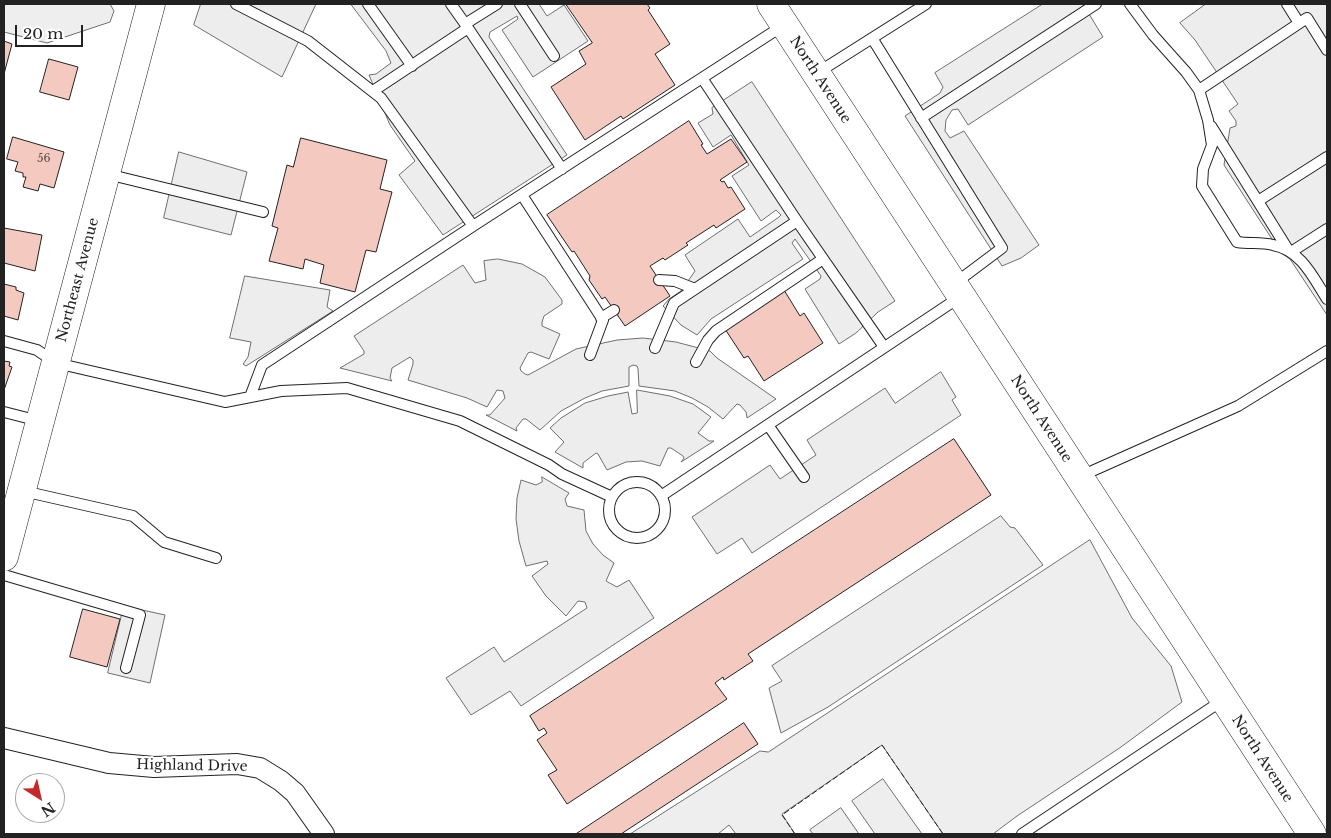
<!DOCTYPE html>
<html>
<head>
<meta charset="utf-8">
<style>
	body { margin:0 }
	#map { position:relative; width:1331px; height:838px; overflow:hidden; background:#fff; font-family:"Libre Baskerville",serif }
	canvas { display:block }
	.frame { position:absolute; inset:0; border:5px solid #222; pointer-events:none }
	.north { position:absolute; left:15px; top:773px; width:50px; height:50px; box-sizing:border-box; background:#fff; border:1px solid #a7a7a7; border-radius:50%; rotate:145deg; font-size:14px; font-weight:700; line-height:20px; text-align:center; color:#222 }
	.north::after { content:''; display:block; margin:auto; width:18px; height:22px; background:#c62828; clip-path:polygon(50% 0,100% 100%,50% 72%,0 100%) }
	.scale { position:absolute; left:15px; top:25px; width:68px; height:22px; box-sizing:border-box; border:2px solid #222; border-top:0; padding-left:6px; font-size:15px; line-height:18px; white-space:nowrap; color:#222; -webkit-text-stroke:4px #fff; paint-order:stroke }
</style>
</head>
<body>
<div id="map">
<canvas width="1331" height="838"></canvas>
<div class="frame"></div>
<div class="north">N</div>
<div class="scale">20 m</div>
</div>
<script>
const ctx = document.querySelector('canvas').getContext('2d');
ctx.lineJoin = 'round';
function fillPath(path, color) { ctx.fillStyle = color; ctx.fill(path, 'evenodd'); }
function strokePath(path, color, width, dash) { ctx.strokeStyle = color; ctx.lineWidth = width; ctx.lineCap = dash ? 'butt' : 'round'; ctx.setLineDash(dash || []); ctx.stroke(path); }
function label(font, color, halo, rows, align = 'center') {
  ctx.font = font + ' "Libre Baskerville",serif'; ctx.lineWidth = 4; ctx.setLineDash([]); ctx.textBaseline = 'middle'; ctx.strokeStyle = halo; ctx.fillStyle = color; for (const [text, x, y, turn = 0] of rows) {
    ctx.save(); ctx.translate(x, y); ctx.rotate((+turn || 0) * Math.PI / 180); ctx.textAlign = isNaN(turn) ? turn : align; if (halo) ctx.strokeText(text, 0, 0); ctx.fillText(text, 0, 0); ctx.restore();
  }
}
const green = new Path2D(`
	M4,4H110L114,11L110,22L47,43L4,32Z
	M1090,540L1132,618L1171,666L1182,702L1121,747L1017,816L993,834H943L882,745L782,814L795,834H736L729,825L718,834H630L760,751L768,752Z
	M883,779L922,834H875L852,801Z
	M841,808L859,834H813L810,830Z`);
const parking = new Path2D(`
	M201,4H316L282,77L194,25Z
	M351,4H539L547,16L564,5L588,41L533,77L502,30L518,19L517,16L490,32L489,37L567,155L443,235L399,175L415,161L390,125L369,75L376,74L391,63L386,51Z
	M1043,4H1083L1103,37L968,125L958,109L952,110L946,120L945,131L950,138L964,131L1039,245L1021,258L1002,266L905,116L940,93L943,87L935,73Z
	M1206,4H1327V315L1290,259L1281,253L1224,165L1230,128L1236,126V121L1229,111L1238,104L1195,40L1180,23Z
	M752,82L895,301L878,312L856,333L839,344L805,289L820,279L821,276L795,239L792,243L803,259L711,319L697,335L681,325L663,306L669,299L681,291L695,271L685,255L738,219L750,237L779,217L781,215L776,210L761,221L732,176L749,165L731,135L713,147L698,123L713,114L712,108Z
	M179,152L247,172L231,235L164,218Z
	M498,259L522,264L545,277L562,300V304L544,316L542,322V326L560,334L549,359L531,352L528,353L520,368L521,371L525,374L528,375L576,349L617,340L643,338L676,342L710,351L717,358L776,399L747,418L746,412L740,405L737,404L723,419L708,407L692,398L675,391L639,386L638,369L637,366L633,365L629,367V386L602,391L585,398L561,411L540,430L526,419H523L516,428L517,431L486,415H490L505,398L503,391L497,390L487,407L467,398L408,380L413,364V360L410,357L392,368L390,378L392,381L340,368L364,354V351L354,336L463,265L475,283L486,280L484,261Z
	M245,276L330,290L327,307L333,311L246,366L243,364L248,357L251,342L230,338Z
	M941,372L956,397L952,400L961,415L752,553L742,538L717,554L692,517L770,465L780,479L816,455L807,440L885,388L895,403Z
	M637,390L670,396L693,404L711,417L698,433L709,441H714L681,462L684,458L683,456L671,448H668L660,466L642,461L626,462L607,470L598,454L596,453L583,463V468L555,452L564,442L550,428L561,418L585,403L608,396L628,392L632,414L637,413Z
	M542,477L569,493L565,499L567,506L584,510L586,531L593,544L603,555L614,563L606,581L617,587L629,580L654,618L521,706L510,691L471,715L446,678L494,647L504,662L587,608L585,602L578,601L566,616L546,596L532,576L548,564L547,561L526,566L519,541L516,519L517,498L521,480L536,485L542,482Z
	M1001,516L1010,527L1015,528L1043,565L828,707L781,733L769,688L782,681L772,666Z
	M124,606L165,615L150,683L108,673Z`);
const building = new Path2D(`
	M566,4H647L650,8L648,10L670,44L655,54L675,85L623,119L621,116L585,140L551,87L586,64L579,51L592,43Z
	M4,41L12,44L4,74Z
	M49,59L78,67L69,100L40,92Z
	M689,121L703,144L701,145L707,154L731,139L747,162L720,180L722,182L724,181L728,188L731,187L745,209L716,228L714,225L686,243L688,245L665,260L663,258L650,266L670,296L625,326L605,297L602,299L589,280L590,276L574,251L572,252L547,215Z
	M13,137L64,152L54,188L40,184L38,191L23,187L26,177H23V173L15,171L18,162L7,159Z
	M301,138L387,160L380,189L392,192L376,252L366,250L355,292L320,283L324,265L305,259L303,269L269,261L278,228L272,226L287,165L293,167Z
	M4,228L42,235L35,271L4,263Z
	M4,284L16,287V290L24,293L18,320L4,316Z
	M784,290L800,316L804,313L823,343L764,381L748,356L744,358L725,329Z
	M4,361L10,362L9,366L12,367L4,390Z
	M954,439L991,495L748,654L753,661L724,680L723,677L715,683L727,699L567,804L548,775L557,770L537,740L547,733L544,728L539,731L530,716Z
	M83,609L120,619L107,667L70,657Z
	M744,723L758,744L621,834H576Z`);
const lane = new Path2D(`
	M236,4L308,41L381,98L473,226L262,365L250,397
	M368,4L412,66
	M451,4L468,28
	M520,4L554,56
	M1130,4L1153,35L1186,72L1199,90L1208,120L1212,145L1203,169L1202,186L1237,242C1249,244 1261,242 1273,245C1301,250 1313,277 1327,299
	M1287,4L1299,23
	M465,24L497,4
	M872,38L1002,248L954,284
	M817,73L926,4
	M702,78L797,221L884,347
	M1199,90L1307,18L1327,50
	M373,91L468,28L562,169
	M921,118L1096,4
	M1211,126L1287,248
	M107,174L263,212
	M522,195L603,320L590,355
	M1258,201L1327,157
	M473,226L784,25
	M1291,252L1327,229
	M659,280L675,281L695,289
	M601,318L614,310
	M4,341L37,350L56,363L225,402L281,391L347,388L460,421L549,465L562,474L612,497
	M655,348L674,303L797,221
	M696,362L708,340L716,331L823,259
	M4,412L39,421
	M768,425L804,477
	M1081,476L1238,406L1327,351
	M609 510a28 28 0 1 1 56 0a28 28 0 1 1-56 0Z
	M23,491L133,516L164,542L216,558
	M661,496L960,297
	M4,575L140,615L126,668
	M1022,834L1223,700`);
const street = new Path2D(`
	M4,738L109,763L154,767L237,764L260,768L281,781L295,793L324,834`);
const primary = new Path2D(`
	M771,4L1312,834
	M4,557L151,4`);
const fence = new Path2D(`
	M795,834L782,815L882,745L943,834`);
const numberNames = [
	["56",44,159]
];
const streetNames = [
	["North Avenue",820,80,57],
	["Northeast Avenue",78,280,-75],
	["North Avenue",1041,419,57],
	["North Avenue",1262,759,57],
	["Highland Drive",192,766,1]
];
fillPath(green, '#eee');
strokePath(green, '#6f6f6f', 1);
fillPath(parking, '#ededed');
strokePath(parking, '#6f6f6f', 1);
fillPath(building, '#f3c9c0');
strokePath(building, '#222', 1);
strokePath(lane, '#222', 12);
strokePath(street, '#222', 22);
strokePath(primary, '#222', 29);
strokePath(lane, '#fff', 10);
strokePath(street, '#fff', 20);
strokePath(primary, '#fff', 28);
strokePath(fence, '#222', 1, [6, 2.5]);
label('11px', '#564c4a', null, numberNames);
label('14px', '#222', '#fff', streetNames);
</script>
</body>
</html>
